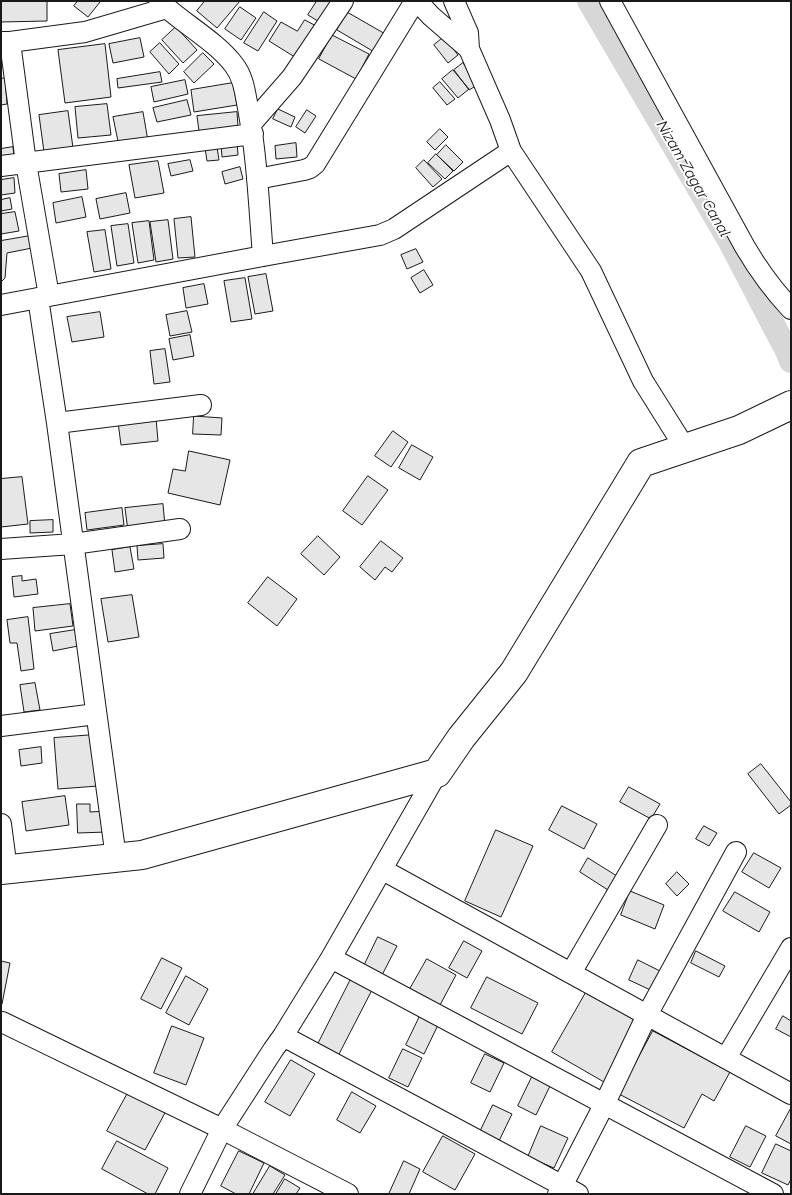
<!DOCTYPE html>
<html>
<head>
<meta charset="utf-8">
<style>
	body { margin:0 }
	#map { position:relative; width:792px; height:1195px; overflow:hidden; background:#fff; font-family:Raleway,sans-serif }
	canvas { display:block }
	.frame { position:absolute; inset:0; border:2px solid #1a1a1a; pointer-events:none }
</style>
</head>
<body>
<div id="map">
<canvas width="792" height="1195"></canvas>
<div class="frame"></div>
</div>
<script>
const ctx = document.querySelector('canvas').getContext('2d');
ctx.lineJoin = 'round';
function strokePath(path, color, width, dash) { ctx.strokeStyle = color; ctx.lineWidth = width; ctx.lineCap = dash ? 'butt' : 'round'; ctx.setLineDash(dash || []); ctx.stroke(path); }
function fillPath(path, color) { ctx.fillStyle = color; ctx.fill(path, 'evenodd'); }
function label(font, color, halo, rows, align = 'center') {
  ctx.font = font + ' Raleway,sans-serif'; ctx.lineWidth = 4; ctx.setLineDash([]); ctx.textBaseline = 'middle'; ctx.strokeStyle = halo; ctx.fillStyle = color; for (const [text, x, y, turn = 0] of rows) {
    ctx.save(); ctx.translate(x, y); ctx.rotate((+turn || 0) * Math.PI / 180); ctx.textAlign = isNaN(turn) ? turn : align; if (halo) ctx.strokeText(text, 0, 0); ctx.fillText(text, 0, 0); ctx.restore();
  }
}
const canal = new Path2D(`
	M589,1L729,240L788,353L791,361`);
const building = new Path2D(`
	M1,1H47V21L1,22Z
	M78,1H99L100,2L88,17L74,6Z
	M205,1H240L217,28L197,11Z
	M317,1H336L321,23L308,15Z
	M240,7L256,18L241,40L225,29Z
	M264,12L277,21L258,51L244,43Z
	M347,12L387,35L376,53L337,30Z
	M305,20L318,27L298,59L269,41L281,22L297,31Z
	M176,27L197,50L183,63L162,40Z
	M332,35L369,54L356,79L319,59Z
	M444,37L458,55L448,63L434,45Z
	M140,38L144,57L113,63L109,44Z
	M160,43L179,64L169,74L150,52Z
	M105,44L111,97L65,103L58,50Z
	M203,53L214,64L194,83L184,72Z
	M463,63L479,84L469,90L454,70Z
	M453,70L469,89L458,98L442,79Z
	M160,72L162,82L118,88L117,79Z
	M5,78L7,104L1,105V79Z
	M185,80L188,94L154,102L151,87Z
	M440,82L455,99L447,105L433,88Z
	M233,83L237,105L194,112L191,90Z
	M187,100L191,115L157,122L153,108Z
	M107,104L111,135L78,138L75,107Z
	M278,109L295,117L291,127L273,119Z
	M307,110L316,116L305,133L296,127Z
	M68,111L73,148L44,152L39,115Z
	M143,112L148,141L119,146L113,117Z
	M237,112L238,127L199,131L197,116Z
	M440,129L448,137L435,150L427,142Z
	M237,142L238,155L222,157L221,143Z
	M296,143L297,157L276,159L275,146Z
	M446,145L463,162L454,171L437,155Z
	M13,147L14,157L1,159V149Z
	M217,147L219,160L207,161L205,148Z
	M436,154L453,171L445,179L428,163Z
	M190,160L193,171L171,176L168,164Z
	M424,160L442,179L433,187L416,168Z
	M158,161L164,193L135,198L129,165Z
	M240,167L243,179L225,184L222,172Z
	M86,170L88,189L61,192L59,174Z
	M14,178L15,193L1,195V180Z
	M126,193L130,213L100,219L96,199Z
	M82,197L86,217L56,223L53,203Z
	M10,198L12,209L1,211V200Z
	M15,212L19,231L1,234V214Z
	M191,217L195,257L178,258L174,219Z
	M168,220L173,259L156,262L150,222Z
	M149,221L154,260L138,263L132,223Z
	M128,224L134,263L117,266L111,226Z
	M105,230L111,269L94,272L87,232Z
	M30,236L32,248L7,253L5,278L1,282V241Z
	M416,249L423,262L407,269L401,255Z
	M424,270L433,285L420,293L411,278Z
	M266,274L273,311L255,314L248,277Z
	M245,278L252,319L231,322L224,281Z
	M204,284L208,304L186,308L183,288Z
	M187,311L192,332L170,336L166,315Z
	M100,312L104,337L72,342L67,317Z
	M190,335L194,356L173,360L169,339Z
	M165,349L170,382L154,384L150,351Z
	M194,416L222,418L221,435L193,434Z
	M156,418L158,441L121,445L118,422Z
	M393,431L408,442L391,467L375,456Z
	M412,445L433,457L420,480L399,468Z
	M189,451L230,460L220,505L168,493L173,469L185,471Z
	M368,476L388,490L362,525L343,511Z
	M22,477L28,524L1,527V479Z
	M163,504L165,526L128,531L125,508Z
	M122,508L124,525L87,530L85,513Z
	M53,520V532L30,533V521Z
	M318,536L340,557L324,575L301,554Z
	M381,541L403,558L392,572L385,567L375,580L360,567Z
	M163,544L164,558L138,560L137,546Z
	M130,547L134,569L115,572L112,550Z
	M22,576V581L36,579L38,594L14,597L12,577Z
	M268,577L297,599L277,626L248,603Z
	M132,595L139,637L108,642L101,599Z
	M70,604L73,626L35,631L33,608Z
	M28,617L34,669L21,671L17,643H10L7,620Z
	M75,630L78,646L53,651L50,634Z
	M35,683L40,710L24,712L20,685Z
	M94,735L98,786L58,789L54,738Z
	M41,747L42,763L21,766L19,750Z
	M761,764L791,802V805L779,814L748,774Z
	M629,787L660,804L651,819L620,802Z
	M65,796L69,825L26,831L22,802Z
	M77,804H90V812L106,811L107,832L78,833Z
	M562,806L597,824L584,849L549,830Z
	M704,826L717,833L709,846L696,839Z
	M496,830L533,846L501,917L465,901Z
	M754,853L781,868L769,888L742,872Z
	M588,858L617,876L608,890L580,872Z
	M677,872L689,884L677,896L666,884Z
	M630,891L664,905L655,929L621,915Z
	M735,892L770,912L759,932L723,911Z
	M378,937L397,946L382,975L364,966Z
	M464,941L482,951L467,978L449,968Z
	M696,951L725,966L719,977L691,963Z
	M162,958L182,968L161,1009L141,999Z
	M427,959L456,975L440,1005L410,989Z
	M638,960L666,974L657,993L629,980Z
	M1,961L10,963L2,1004H1Z
	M186,976L208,989L189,1025L166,1013Z
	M352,977L373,988L338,1056L317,1046Z
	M487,977L538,1003L522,1034L471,1008Z
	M588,989L640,1019L604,1082L552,1052Z
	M420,1016L438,1025L424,1054L406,1045Z
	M783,1016L791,1021V1037L776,1029Z
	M172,1026L204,1038L186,1085L154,1073Z
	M653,1031L730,1072L714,1101L702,1094L684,1128L619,1094Z
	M403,1049L422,1058L408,1087L389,1078Z
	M485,1054L504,1063L490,1092L471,1083Z
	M291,1060L315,1074L290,1116L265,1102Z
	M532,1077L550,1086L536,1115L518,1106Z
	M129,1091L166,1111L145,1150L107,1131Z
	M352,1092L376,1106L360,1133L337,1120Z
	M493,1105L512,1114L498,1143L479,1134Z
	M791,1108V1144L776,1136Z
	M541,1126L568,1138L554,1168L528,1157Z
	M746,1126L766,1136L750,1167L730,1157Z
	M443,1136L475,1154L455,1190L423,1172Z
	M117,1141L168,1168L155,1194H148L102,1169Z
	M776,1144L791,1151V1179L788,1185L762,1173Z
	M239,1151L264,1163L249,1194H236L221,1186Z
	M404,1161L420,1169L409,1194H389Z
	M270,1166L285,1175L273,1194H253Z
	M285,1179L300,1188L296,1194H276Z`);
const street = new Path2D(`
	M159,1C182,23 216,41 234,65C244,78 245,93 248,108C257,157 259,206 263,256
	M417,1L431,16L469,49L500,120L511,151L591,271L643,381L685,448
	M454,1L468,33L469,49
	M610,1L745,247C758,269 773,290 791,309
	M1,42H10L85,32L167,8
	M10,42L26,163L49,296
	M251,124L292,77L343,1
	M1,166L253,134
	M257,179L304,170L310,168L315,164L415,1
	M38,298L57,423L116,858
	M1,305L263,256L380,235L394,229L511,151
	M57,423L201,405
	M1,549L73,544L180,529
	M1,726L96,714
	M1,824L7,870
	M383,870L791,1094
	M331,958L773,1194
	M571,973L657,825
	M2,1022L222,1129L348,1194
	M283,1036L578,1194
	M726,1058L791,948
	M190,1194L222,1129L273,1050L283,1036L331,958L437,773
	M558,1194L605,1103L647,1015L736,852`);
const secondary = new Path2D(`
	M1,870L142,855L437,773L461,738L514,672L641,463L739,430L791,405`);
const waterNames = [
	["Nizam Zagar Canal",693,179,60]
];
strokePath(canal, '#d7d7d7', 24);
fillPath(building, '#e6e6e6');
strokePath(building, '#1a1a1a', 1);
strokePath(street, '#1a1a1a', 22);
strokePath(secondary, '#1a1a1a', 30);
strokePath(street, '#fff', 20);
strokePath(secondary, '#fff', 28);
label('italic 15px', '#1a1a1a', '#fff', waterNames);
</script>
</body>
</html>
